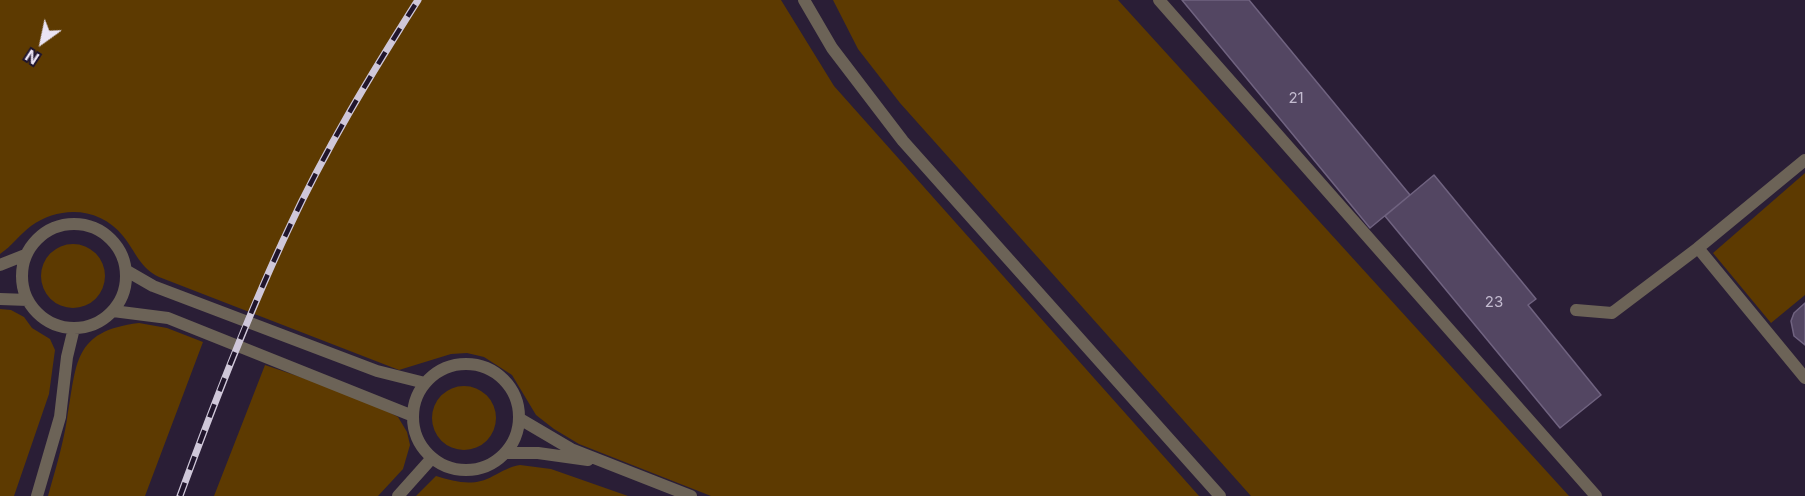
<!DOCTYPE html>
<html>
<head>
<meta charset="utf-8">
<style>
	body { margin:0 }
	#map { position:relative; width:1805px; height:496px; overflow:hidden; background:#2a1e36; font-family:Inter,sans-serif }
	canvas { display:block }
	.north { position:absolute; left:12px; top:12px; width:60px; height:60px; -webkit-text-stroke:4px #20152c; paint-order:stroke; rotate:213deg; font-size:16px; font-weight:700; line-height:24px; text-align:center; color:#eae3f4 }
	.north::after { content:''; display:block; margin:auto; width:21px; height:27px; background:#eae3f4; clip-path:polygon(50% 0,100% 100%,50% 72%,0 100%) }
</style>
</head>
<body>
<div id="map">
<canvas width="1805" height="496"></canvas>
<div class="north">N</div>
</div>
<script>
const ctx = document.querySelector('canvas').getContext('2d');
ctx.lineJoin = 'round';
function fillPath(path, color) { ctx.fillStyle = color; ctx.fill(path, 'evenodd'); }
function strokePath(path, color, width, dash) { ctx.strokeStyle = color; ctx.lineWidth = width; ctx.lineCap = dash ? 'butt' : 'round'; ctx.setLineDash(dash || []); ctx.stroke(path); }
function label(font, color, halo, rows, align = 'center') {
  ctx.font = font + ' Inter,sans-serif'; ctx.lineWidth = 4.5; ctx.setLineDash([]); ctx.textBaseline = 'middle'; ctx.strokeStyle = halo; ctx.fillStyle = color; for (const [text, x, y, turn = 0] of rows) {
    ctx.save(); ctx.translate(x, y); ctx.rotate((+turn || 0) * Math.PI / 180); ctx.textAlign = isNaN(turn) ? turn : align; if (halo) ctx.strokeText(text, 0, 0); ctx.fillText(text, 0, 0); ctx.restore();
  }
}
const green = new Path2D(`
	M0,0H781L834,86L1199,496H711L579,444L554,429L536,415L512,375L484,357L467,353L451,354L399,370L159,277C140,268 136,252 123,236C100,207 60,205 31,226C20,234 12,246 0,254Z
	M833,0H1118L1569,496H1251L900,103L858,49Z
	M1805,173V295L1771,323L1713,253Z
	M41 276a32 32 0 1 1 64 0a32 32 0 1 1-64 0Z
	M0,309L11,310L24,317L32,328L50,339L55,350L49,394L14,496H0Z
	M139,323L167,328L203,342L145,496H48C55,471 63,445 67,419C77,364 72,331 139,323Z
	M265,365L362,398L398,417L407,432L410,445L403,469L378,496H214Z
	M432 418a32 32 0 1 1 64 0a32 32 0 1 1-64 0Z
	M520,465L551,469L628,496H416L436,476C456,482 474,487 493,476C503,471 509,467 520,465Z`);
const building = new Path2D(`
	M1182,0H1249L1410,195L1370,228Z
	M1434,175L1536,299L1528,305L1601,395L1560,428L1385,216Z
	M1805,303V345L1794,336L1791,321L1794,313Z`);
const service = new Path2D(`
	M804,0L832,48L903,141L1220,496
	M1159,0L1596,496
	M22 276a52 52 0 1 1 104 0a52 52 0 1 1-104 0Z
	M1698,248L1805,160
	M0,265L25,255
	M127,271L153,286L377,371L425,383
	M0,299L28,300
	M1576,310L1612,313L1698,248L1805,378
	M113,311L168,318L413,416
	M413 417a53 53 0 1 1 106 0a53 53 0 1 1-106 0Z
	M520,419L571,449L691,496
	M506,453H538L588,460
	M37,496L60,417L67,357L74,328
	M398,496L432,458`);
const rail = new Path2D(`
	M180,496C213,406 247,317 288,230C325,150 371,74 418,0`);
const numberNames = [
	["21",1296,98],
	["23",1494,302]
];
fillPath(green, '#5d3a01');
fillPath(building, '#534662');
strokePath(building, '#706380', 1.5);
strokePath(service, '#6c6357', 12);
strokePath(rail, '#cfc7d9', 7);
strokePath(rail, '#20152c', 4.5, [14]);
label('15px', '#c4bcd0', null, numberNames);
</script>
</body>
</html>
